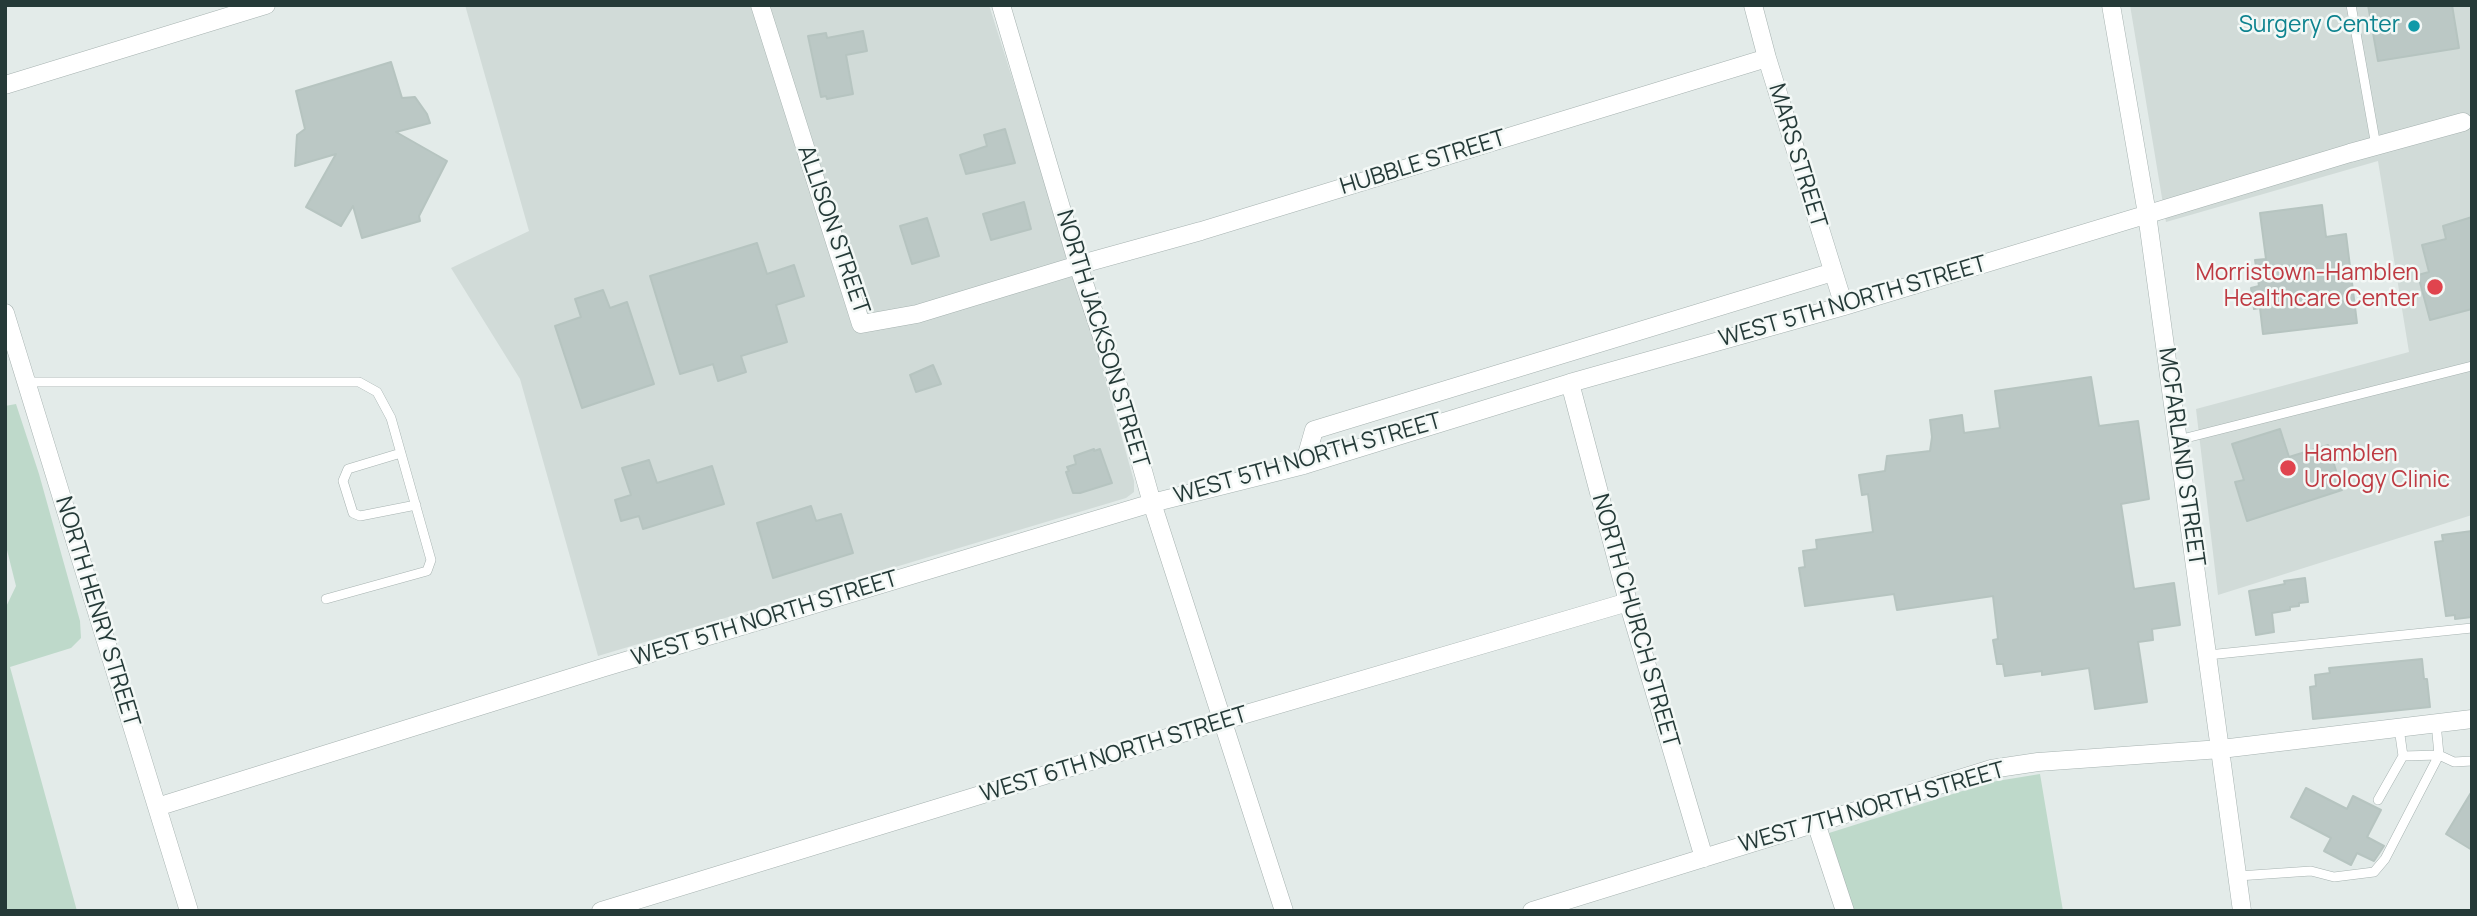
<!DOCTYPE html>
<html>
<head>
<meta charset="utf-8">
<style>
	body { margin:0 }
	#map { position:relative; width:2477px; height:916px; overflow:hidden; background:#e3ebe9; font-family:Manrope,sans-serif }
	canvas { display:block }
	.frame { position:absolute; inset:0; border:7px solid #253a38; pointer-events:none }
</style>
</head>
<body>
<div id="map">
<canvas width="2477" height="916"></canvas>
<div class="frame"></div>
</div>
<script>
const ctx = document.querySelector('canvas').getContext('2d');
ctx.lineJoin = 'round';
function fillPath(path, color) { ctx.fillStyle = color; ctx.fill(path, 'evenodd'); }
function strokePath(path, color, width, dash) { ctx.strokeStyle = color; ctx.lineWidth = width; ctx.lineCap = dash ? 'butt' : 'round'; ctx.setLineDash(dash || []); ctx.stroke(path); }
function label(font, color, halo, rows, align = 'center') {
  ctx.font = font + ' Manrope,sans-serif'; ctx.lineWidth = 5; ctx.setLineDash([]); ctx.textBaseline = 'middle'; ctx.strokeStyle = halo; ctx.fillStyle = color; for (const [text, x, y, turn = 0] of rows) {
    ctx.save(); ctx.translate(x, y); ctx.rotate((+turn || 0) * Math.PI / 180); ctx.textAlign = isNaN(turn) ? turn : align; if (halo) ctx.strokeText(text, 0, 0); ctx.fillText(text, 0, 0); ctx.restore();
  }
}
const built = new Path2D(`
	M465,5H989L1087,314L1134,481V492L1126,498L598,656L520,379L451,268L529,231Z
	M2130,5H2472V515L2218,595L2196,409L2409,352L2378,161L2166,222Z`);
const green = new Path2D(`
	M16,404L39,474L80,621L81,638L71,648L10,667L77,911H5V609L16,586L5,542V406Z
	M2040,774L2063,911H1854L1829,833L1991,782Z`);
const building = new Path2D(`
	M2368,5H2452L2459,48L2378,61Z
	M863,31L867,51L846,55L853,94L827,99L826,96L821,97L808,36L826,33L827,38Z
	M391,62L402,98L415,97L427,114L430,123L396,132L447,161L419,216L420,221L362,238L353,206L341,226L306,207L336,154L295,166L297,135L305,129L296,91Z
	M1005,129L1015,163L966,174L960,155L987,146L984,135Z
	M1024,202L1031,229L991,240L983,214Z
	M2322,205L2326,237L2346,234L2357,323L2263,334L2260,308L2254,309L2251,288L2259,286L2255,260L2266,259L2260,213Z
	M2472,217V309L2430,320L2418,275L2429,272L2422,245L2446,239L2443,226Z
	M927,218L939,256L912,264L900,226Z
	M757,243L767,274L794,265L804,296L776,305L787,342L741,356L746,372L718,381L713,364L680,374L650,276Z
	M603,290L610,308L627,302L654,384L582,408L555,326L581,317L575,299Z
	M933,365L941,384L916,392L910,375Z
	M2091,377L2099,426L2138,421L2149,499L2121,504L2134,589L2174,583L2180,625L2152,629L2153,640L2138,642L2147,702L2095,709L2089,668L2042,675V671L2005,676L2003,664H1997L1993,640L1998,639L1993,596L1897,610L1894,594L1805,606L1799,568L1805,567L1803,551L1817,549L1816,540L1873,532L1868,494L1862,495L1859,475L1885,471L1887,456L1930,451L1932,437L1930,420L1962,415L1964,433L2000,428L1995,391Z
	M2280,429L2289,457L2328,445L2342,490L2247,521L2235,482L2244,480L2232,444Z
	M1094,449V451L1100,449L1112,483L1080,493H1073L1066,472L1069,471L1067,467L1076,464L1074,456Z
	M649,460L657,483L712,466L724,504L643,529L639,516L621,521L615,500L631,495L622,468Z
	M811,506L816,521L841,514L853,553L773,578L757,523Z
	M2472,531V617L2455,619V615L2446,616L2435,542L2443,541L2442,535Z
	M2305,578L2308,602L2299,603V606L2290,607V610L2272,613L2274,632L2256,635L2249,591L2285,584L2284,581Z
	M2422,659L2424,679H2427L2430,707L2313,719L2310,687L2316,686L2315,675L2330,673L2329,668Z
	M2306,788L2347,809L2353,796L2381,810L2367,837L2384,846L2374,861L2357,853L2351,865L2324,851L2331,838L2291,817Z
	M2472,791V850L2446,834Z`);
const lane = new Path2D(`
	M2351,5L2376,146
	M27,382H359L377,392L391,418L431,560L427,571L326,599
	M2178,440L2472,366
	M401,453L348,469L343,481L353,513L360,516L416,505
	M2208,655L2472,628
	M2403,756L2439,755L2454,762L2472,761
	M2378,800L2403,756L2399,728
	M2238,876L2311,871L2334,877L2374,872L2385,859L2439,755L2436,723`);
const street = new Path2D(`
	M760,5L861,324L917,314L1078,265L1201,231L1767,58
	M1001,5L1078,265L1123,400L1152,503L1284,911
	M1753,5L1767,58L1844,306
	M2111,5L2147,214L2242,911
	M5,85L266,5
	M5,313L189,911
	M1570,383L1628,602L1704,858
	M1304,465L1314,430L1833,272
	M157,807L602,668L1152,503L1304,465L1570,383L1844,306L2350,153L2463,122
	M1816,823L1845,911
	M601,911L1222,721L1628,602
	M1532,911L1991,769L2038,762L2221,749L2472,719`);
const markers = [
	[2414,26,7,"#0f9aa8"],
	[2435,287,9,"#e0444e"],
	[2288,468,9,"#e0444e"]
];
const cultureNames = [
	["Surgery Center",2400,26]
];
const streetNames = [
	["MARS STREET",1797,156,73],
	["HUBBLE STREET",1423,163,-17],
	["ALLISON STREET",833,230,71],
	["WEST 5TH NORTH STREET",1853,302,-16],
	["NORTH JACKSON STREET",1102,339,73],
	["MCFARLAND STREET",2181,457,82],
	["WEST 5TH NORTH STREET",1308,459,-16],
	["NORTH HENRY STREET",97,612,73],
	["WEST 5TH NORTH STREET",765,619,-17],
	["NORTH CHURCH STREET",1635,621,74],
	["WEST 6TH NORTH STREET",1114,755,-17],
	["WEST 7TH NORTH STREET",1872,808,-16]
];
const healthNames = [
	["Morristown-Hamblen",2419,274],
	["Healthcare Center",2419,300],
	["Hamblen",2304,455,"left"],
	["Urology Clinic",2304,481,"left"]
];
fillPath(built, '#d1dbd8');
fillPath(green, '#bed9ca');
fillPath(building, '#bbc8c5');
strokePath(building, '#b6c4c0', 2);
strokePath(lane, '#a6b2b0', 10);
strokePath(street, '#a6b2b0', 19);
strokePath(lane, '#fff', 9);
strokePath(street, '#fff', 18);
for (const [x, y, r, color] of markers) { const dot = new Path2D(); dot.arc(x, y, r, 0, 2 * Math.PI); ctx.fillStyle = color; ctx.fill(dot); strokePath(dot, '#f3f8f6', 2.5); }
label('23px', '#0d838f', '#f3f8f6', cultureNames, 'right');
label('23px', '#253a38', '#f3f8f6', streetNames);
label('23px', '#be3a42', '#f3f8f6', healthNames, 'right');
</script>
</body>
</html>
